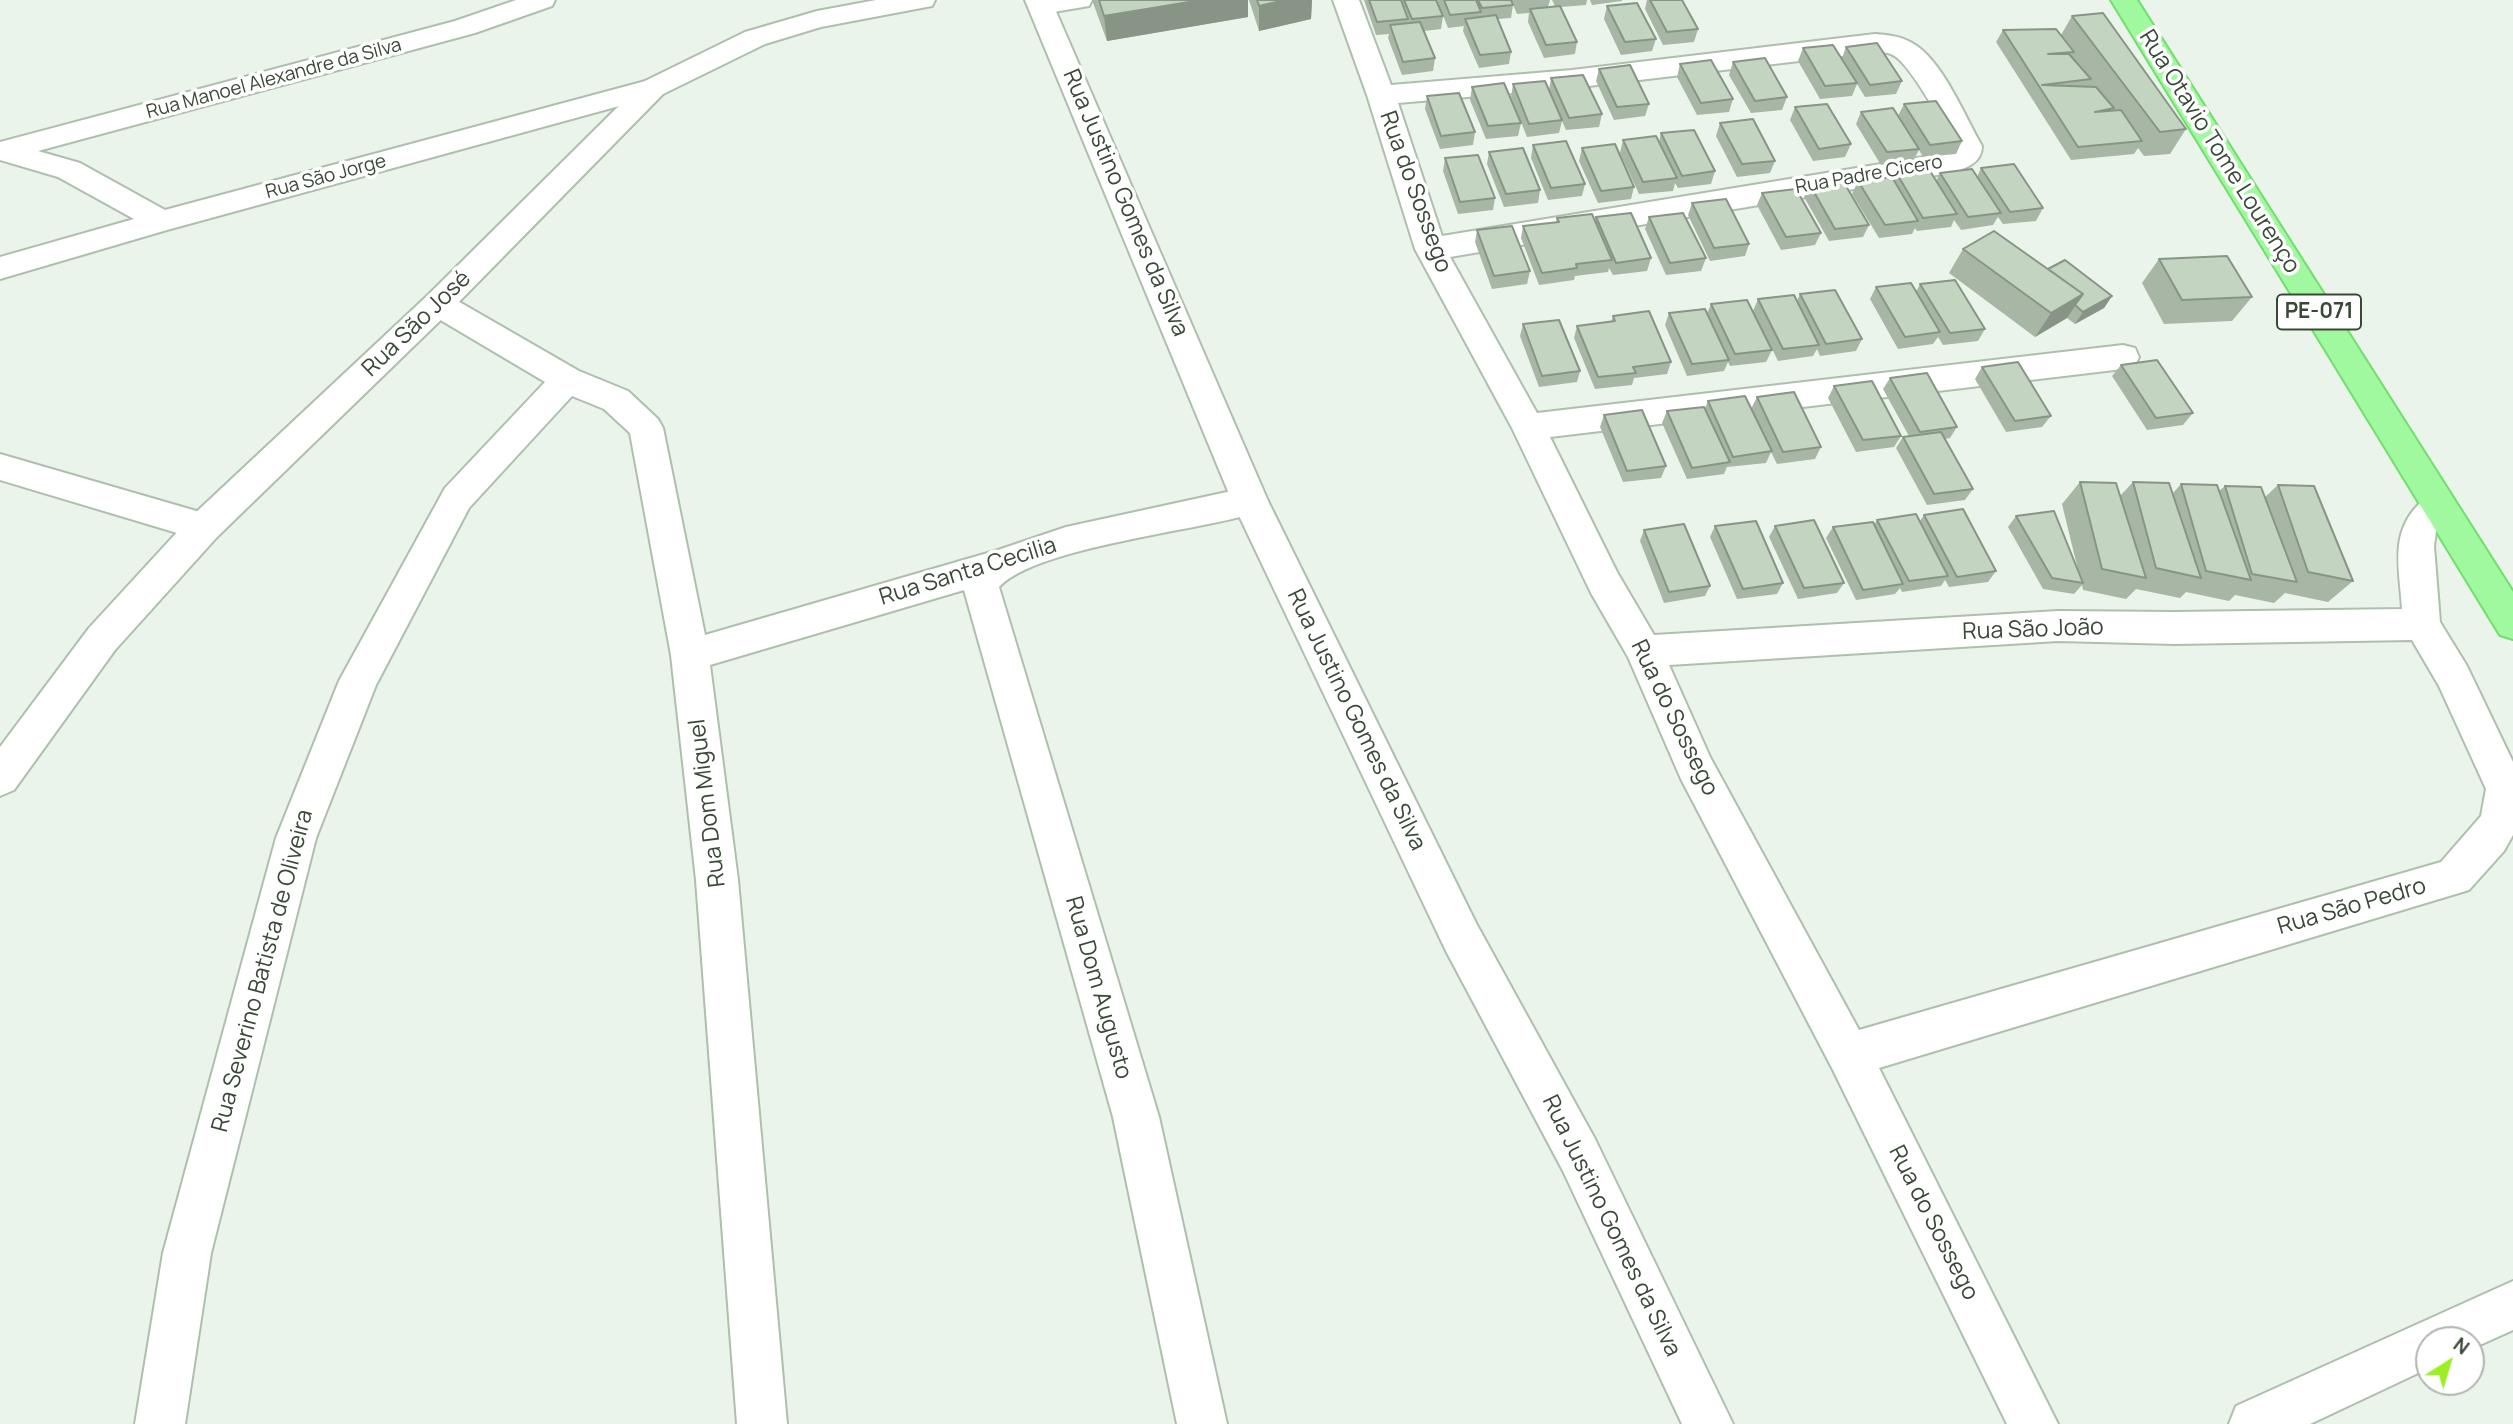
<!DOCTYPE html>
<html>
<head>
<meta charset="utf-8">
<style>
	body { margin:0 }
	#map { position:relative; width:2513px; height:1424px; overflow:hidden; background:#ebf4ea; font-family:Manrope,sans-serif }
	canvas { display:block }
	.north { position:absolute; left:2415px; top:1326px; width:70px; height:70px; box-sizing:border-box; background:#fff; border:2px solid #b0b6af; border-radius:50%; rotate:37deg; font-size:19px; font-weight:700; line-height:28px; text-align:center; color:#3a4838 }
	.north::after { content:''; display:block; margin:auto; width:24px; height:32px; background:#9cef27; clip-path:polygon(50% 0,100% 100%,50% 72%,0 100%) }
</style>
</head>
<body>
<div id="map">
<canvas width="2513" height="1424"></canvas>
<div class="north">N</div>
</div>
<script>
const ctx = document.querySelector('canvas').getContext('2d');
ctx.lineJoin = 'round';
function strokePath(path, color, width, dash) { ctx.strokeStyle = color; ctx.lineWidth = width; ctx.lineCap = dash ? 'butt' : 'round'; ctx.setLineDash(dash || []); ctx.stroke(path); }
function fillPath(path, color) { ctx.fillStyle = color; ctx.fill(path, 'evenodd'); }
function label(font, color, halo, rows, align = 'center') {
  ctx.font = font + ' Manrope,sans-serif'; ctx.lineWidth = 7; ctx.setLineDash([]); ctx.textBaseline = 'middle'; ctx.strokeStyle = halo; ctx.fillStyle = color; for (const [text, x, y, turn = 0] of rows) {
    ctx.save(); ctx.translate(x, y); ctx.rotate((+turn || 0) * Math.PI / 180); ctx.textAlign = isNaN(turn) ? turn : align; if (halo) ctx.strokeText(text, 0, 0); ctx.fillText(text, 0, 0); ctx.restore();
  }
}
const minor = new Path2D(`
	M516,0H555L552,6L475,33L38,151L80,163L165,210L653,79L663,82L667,88L663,94L167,230L0,279V257L134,219L58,177L0,160V142L455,21Z
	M1032,0H1092L1089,6L1042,14L1032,12L1028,6Z
	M1333,0H1359L1391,85L1572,70L1875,34C1887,35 1901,36 1912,43C1942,59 1965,117 1982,146C1982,164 1964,169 1949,173L1450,257L1537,413L2123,345L2135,348L2139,357L2135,366L2123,369L1550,437L1617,572L1654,635L2058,611L2175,612L2402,609C2400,570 2389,535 2418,505C2429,494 2436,491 2451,496L2457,506L2436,532L2434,546L2440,622L2467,666L2513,762V835L2504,851L2469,890L1879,1068L2058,1424H2007L1833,1070L1681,779L1628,657L1591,593L1512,428L1415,249L1367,95ZM1875,52C1883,52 1889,52 1896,57C1912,69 1948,129 1952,149L1942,154L1442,236L1398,103L1572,88ZM2412,640L2439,686L2486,789L2481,816L2441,862L1859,1030L1710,757L1669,665L2058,641L2175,644Z
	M438,293L449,296L579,371L628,391L658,419L663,428L705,635L998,550L1066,527L1250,487L1262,491L1268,501L1262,511C1201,531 1038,546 999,587L1159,1117L1227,1424H1177L1113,1117L964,590L710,665L738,880L787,1424H737L696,880L671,655L630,433L604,409L572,396L469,508L376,685L316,838L211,1253L185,1424H135L163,1253L276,838L339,681L445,488L545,382L427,312L422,304L427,296Z
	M0,454L217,517L222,527L217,537L204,541L0,480Z
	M2513,1281V1330L2471,1349V1340H2429V1368L2310,1424H2229L2236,1406Z`);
const tertiary = new Path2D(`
	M876,0H935L932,6L821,27L765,44L663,94L449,312L217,537L115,650L14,790L0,796V747L89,628L191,517L427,296L643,82L745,32L817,11Z
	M1025,0H1051L1268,501L1476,923L1595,1139L1733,1424H1682L1563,1171L1446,951L1232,501Z`);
const primary = new Path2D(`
	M2111,0H2137L2513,592V639L2500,635Z`);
const wall = new Path2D(`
	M1092,0H1248V17L1107,41Z
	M1249,0H1312L1311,19L1259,31Z
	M1364,0H1436L1443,16L1441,29L1424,31L1435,58L1433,71L1402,75L1388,38L1389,34L1376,35Z
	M1437,0H1511L1513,5L1511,18L1498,19L1511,52L1509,64L1479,68L1463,31L1464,26L1448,28Z
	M1511,0H1550L1548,7L1555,6L1552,0H1587L1586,5L1561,7L1577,42L1575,54L1544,58L1528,22L1529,13L1517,14Z
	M1590,0H1622V1L1592,5Z
	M1647,0H1682L1698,29L1694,42L1663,45L1645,9Z
	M1607,6L1656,39L1652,51L1621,55L1604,19Z
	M2072,16L2186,129L2170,154L2144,156L2138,148L2134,154L2071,160L1996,42L2003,30L2061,35Z
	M1846,47L1902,81L1896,94L1865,97L1857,84L1852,96L1820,99L1798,61L1803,48L1842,58Z
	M1733,62L1787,97L1782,110L1751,113L1729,75Z
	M1680,64L1733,99L1729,112L1697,115L1677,77Z
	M1599,69L1649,104L1645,116L1614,120L1596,81Z
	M1551,78L1602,114L1599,127L1566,130L1562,121L1559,133L1527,137L1511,97L1513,84L1549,90Z
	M1472,87L1521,123L1518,136L1486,139L1470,100Z
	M1427,96L1475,132L1473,145L1440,149L1425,109Z
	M1904,104L1962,141L1956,154L1923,157L1919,150L1913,161L1881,165L1856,124L1861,112L1898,116Z
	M1795,107L1851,144L1845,157L1813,161L1790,120Z
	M1720,123L1775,161L1770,173L1737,177L1716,136Z
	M1661,133L1715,171L1711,184L1678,188L1675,183L1673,191L1639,194L1620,153L1623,140L1659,142Z
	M1533,145L1585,184L1582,196L1548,200L1531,158Z
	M1582,148L1634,187L1631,199L1598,203L1579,161Z
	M1489,152L1540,190L1538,203L1504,207L1487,164Z
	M1445,158L1495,198L1493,210L1458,214L1443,171Z
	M1981,168L2043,208L2036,221L2003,224L1998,217L1993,225L1961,230L1954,220L1951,227L1917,231L1915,228L1912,234L1879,238L1852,194L1858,181L1894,180L1897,174L1936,181L1940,173L1977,177Z
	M1810,185L1869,225L1863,237L1829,241L1804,197Z
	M1762,193L1821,233L1815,245L1781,250L1757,205Z
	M1692,203L1749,244L1745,256L1710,261L1688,215Z
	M1596,217L1651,258L1647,271L1613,275L1609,268L1608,272L1575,276L1574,280L1539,285L1521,238L1523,226L1556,222L1557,218L1595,221Z
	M1649,217L1706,258L1701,271L1666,275L1645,229Z
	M1477,230L1530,271L1527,284L1492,289L1475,242Z
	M1963,249L2048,269L2112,296L2104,308L2075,324L2067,318L2035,337L1949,273Z
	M2159,259L2252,297L2232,321L2164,324L2142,283Z
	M1920,284L1985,329L1978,341L1943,345L1938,337L1933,344L1898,349L1870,299L1876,287L1916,292Z
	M1800,294L1862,339L1856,351L1820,356L1817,349L1813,356L1778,361L1753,311L1758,299L1797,301Z
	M1711,304L1772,350L1766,362L1730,366L1728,362L1724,371L1687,376L1665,325L1669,313L1707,314Z
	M1613,316L1671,362L1667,374L1634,378L1632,385L1595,389L1574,338L1577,326L1611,322Z
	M1523,324L1580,371L1577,382L1539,387L1520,336Z
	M2121,365L2193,413L2183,425L2147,430L2112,376Z
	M1982,367L2051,416L2042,427L2006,432L1975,379Z
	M1890,378L1957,427L1950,438L1945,439L1973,489L1965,500L1927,505L1896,448L1903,437L1909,436L1883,389Z
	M1834,386L1901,436L1894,447L1856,452L1828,398Z
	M1757,397L1821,447L1815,459L1777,464L1771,452L1766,463L1727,467L1724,474L1687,479L1662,423L1667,411L1705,408L1708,401L1751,409Z
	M1604,415L1666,466L1661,478L1623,482L1600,427Z
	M2080,482L2120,496L2133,482L2173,493L2181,484L2219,491L2225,486L2265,497L2278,485L2353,581L2328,602L2285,593L2274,603L2235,595L2229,601L2186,592L2180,598L2136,589L2126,599L2083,590L2082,585L2074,594L2043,589L2008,527L2016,516L2078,570L2062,504Z
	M1924,515L1996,571L1988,582L1949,587L1945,580L1941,586L1902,592L1900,588L1895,594L1856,600L1826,538L1833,527L1874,525L1877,520L1920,521Z
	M1715,526L1783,583L1777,594L1737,599L1710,537Z
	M1775,526L1844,583L1837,593L1798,599L1769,537Z
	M1644,530L1710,586L1705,596L1664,603L1640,541Z`);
const shadedWall = new Path2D(`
	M1201,0H1248V17L1107,41L1104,16Z
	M1285,0H1312L1311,19L1259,31V6Z
	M2083,294L2067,318L2035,337L2051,313Z
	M2112,296L2104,308L2075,324L2083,312Z`);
const building = new Path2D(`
	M1099,0H1201L1104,16Z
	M1257,0H1285L1259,6Z
	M1369,0H1401L1408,19L1377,22Z
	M1404,0H1436L1443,16L1412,19Z
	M1444,0H1476L1481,12L1450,15Z
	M1478,0H1511L1513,5L1482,8Z
	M1650,0H1682L1698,29L1667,32Z
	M1637,3L1656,39L1625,42L1607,6Z
	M1560,6L1577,42L1546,45L1530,9Z
	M2103,13L2186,129L2160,132L2072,16Z
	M1496,15L1511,52L1480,55L1465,19Z
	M1420,22L1435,58L1403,62L1390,25Z
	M2056,29L2074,52L2048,54H2069L2091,79L2042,85L2096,87L2114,108L2095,112L2121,110L2142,141L2078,147L2003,30Z
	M1877,43L1902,81L1870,85L1846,47Z
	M1833,45L1857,83L1825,86L1803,48Z
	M1765,58L1787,97L1755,101L1733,62Z
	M1711,60L1733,99L1701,103L1680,64Z
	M1630,65L1649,104L1617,107L1599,69Z
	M1583,75L1602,114L1569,118L1551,78Z
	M1545,81L1562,120L1529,124L1513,84Z
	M1504,83L1521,123L1488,126L1472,87Z
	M1459,93L1475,132L1441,136L1427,96Z
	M1936,101L1962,141L1930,145L1904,104Z
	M1827,104L1851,144L1819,149L1795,107Z
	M1893,108L1919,149L1887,152L1861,112Z
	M1753,119L1775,161L1742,164L1720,123Z
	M1694,130L1715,171L1682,176L1661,133Z
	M1656,136L1677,178L1643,182L1623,140Z
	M1566,141L1585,184L1551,188L1533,145Z
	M1615,144L1634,187L1601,191L1582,148Z
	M1523,148L1540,190L1506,194L1489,152Z
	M1478,155L1495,198L1460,202L1445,158Z
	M2014,164L2043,208L2010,212L1981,168Z
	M1972,169L2001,213L1968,217L1940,173Z
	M1930,171L1957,214L1923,218L1897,174Z
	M1892,177L1918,221L1885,225L1858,181Z
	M1843,181L1869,225L1835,229L1810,185Z
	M1796,189L1821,233L1786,237L1762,193Z
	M1726,199L1749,244L1714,248L1692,203Z
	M1631,213L1651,258L1616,263L1596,217Z
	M1683,213L1706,258L1670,263L1649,217Z
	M1592,214L1612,260L1576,264L1577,268L1542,273L1523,226L1559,222L1557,218Z
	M1512,226L1530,271L1494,276L1477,230Z
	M1994,231L2083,294L2051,313L1963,249Z
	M2227,256L2252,297L2182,300L2159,259Z
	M2065,260L2112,296L2083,312L2075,305L2083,294L2048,269Z
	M1955,280L1985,329L1950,333L1920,284Z
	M1911,283L1940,332L1905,337L1876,287Z
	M1835,290L1862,339L1826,344L1800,294Z
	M1794,295L1819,345L1783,349L1758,299Z
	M1747,300L1772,350L1735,354L1711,304Z
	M1705,309L1729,360L1692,364L1669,313Z
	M1649,311L1671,362L1633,367L1636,373L1598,377L1577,326L1615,321L1613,316Z
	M1559,320L1580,371L1542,376L1523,324Z
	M2157,360L2193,413L2156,418L2121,365Z
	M2018,362L2051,416L2015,421L1982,367Z
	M1927,373L1957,427L1920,432L1890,378Z
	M1872,381L1901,436L1863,440L1834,386Z
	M1794,392L1821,447L1783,452L1757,397Z
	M1745,396L1772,451L1733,457L1708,401Z
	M1704,407L1730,462L1692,468L1667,411Z
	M1642,410L1666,466L1627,471L1604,415Z
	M1941,432L1973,489L1934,494L1903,437Z
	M2080,482L2116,483L2146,578L2102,569Z
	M2133,482L2169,483L2201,578L2156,568Z
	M2181,484L2217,485L2251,580L2206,571Z
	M2278,485L2314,486L2353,581L2308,572Z
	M2225,486L2261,487L2297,582L2252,574Z
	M1963,509L1996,571L1957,577L1924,515Z
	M2054,511L2083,583L2052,578L2016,516Z
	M1916,514L1948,576L1909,581L1877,520Z
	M1814,520L1844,583L1804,588L1775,526Z
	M1756,521L1783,583L1743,589L1715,526Z
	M1873,522L1903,584L1863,590L1833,527Z
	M1684,524L1710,586L1669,592L1644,530Z`);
const farStreetnames = [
	["Rua Manoel Alexandre da Silva",274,79,-15],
	["Rua Padre Cicero",1869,175,-10],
	["Rua São Jorge",326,177,-15]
];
const shields = [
	[2319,312,84]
];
const shieldNames = [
	["PE-071",2319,312]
];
const streetNames = [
	["Rua Otavio Tome Lourenço",2219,152,58],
	["Rua do Sossego",1415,192,70],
	["Rua Justino Gomes da Silva",1125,203,67],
	["Rua São José",417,324,-44],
	["Rua Santa Cecilia",968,572,-17],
	["Rua São João",2033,630,-2],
	["Rua do Sossego",1674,718,64],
	["Rua Justino Gomes da Silva",1356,720,64],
	["Rua Dom Miguel",708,803,-97],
	["Rua São Pedro",2352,907,-16],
	["Rua Severino Batista de Oliveira",263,971,-75],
	["Rua Dom Augusto",1098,988,74],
	["Rua do Sossego",1933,1223,63],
	["Rua Justino Gomes da Silva",1611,1226,64]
];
strokePath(minor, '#aebfad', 4);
strokePath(tertiary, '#aebfad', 4);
strokePath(primary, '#72de6e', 4);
fillPath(minor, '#fff');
fillPath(tertiary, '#fff');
fillPath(primary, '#a0f99e');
fillPath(wall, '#a8b7a5');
fillPath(shadedWall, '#889586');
fillPath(building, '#c3d5c0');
strokePath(building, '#889586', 2);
label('19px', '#3a4838', '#fff', farStreetnames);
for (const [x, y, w] of shields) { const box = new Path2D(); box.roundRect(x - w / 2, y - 17.5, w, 35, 5); ctx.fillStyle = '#fff'; ctx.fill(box); strokePath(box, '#3a4838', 2); }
label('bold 21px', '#3a4838', null, shieldNames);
label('23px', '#3a4838', '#fff', streetNames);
</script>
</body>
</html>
